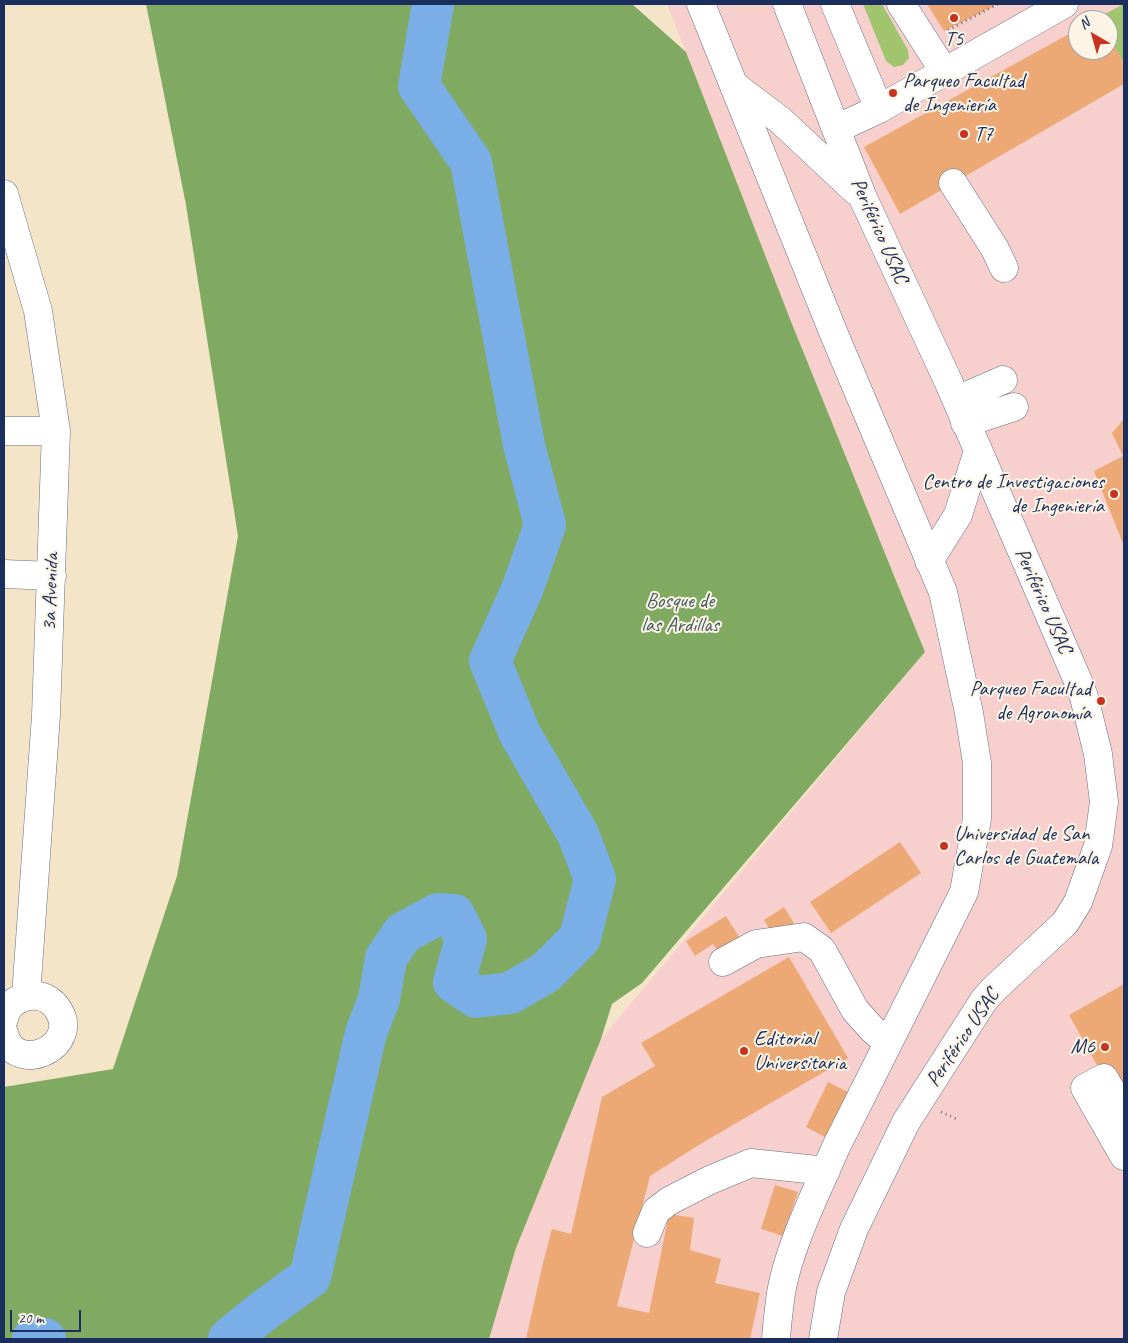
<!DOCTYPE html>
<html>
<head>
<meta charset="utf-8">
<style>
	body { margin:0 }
	#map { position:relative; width:1128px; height:1343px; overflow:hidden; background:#f4e5c9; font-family:Caveat,sans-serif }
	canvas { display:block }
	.frame { position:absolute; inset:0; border:5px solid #1b2f5e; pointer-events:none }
	.north { position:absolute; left:1068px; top:10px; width:50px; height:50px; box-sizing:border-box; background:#fcf5e5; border:1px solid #a2a6af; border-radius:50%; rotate:322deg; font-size:14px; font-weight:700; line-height:20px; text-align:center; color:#1b2f5e }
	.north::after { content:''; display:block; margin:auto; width:18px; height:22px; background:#c8321e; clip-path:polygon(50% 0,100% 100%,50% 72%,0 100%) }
	.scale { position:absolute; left:10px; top:1310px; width:71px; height:22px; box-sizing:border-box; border:2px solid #1b2f5e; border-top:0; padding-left:6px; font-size:15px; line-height:18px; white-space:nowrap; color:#1b2f5e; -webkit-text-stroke:4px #fcf5e5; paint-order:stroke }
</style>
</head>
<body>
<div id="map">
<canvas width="1128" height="1343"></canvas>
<div class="frame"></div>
<div class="north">N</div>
<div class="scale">20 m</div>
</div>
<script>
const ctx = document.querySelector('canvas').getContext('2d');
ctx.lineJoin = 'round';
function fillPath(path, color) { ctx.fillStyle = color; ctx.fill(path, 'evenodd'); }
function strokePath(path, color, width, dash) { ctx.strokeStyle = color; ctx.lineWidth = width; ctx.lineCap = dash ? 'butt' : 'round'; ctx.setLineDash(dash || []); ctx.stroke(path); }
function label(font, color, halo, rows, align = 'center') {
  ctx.font = font + ' Caveat,sans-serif'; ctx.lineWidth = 4; ctx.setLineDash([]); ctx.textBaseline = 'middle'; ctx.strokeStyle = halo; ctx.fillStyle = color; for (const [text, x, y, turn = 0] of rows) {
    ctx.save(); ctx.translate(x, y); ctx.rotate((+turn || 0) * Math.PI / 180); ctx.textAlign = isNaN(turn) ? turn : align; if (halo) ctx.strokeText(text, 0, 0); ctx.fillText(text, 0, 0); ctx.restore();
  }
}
const built = new Path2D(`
	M667,4H1124V1339H489L516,1248L601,1039L925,652L790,319ZM1078,20H1108V50H1078Z`);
const green = new Path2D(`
	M863,4H882L908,50L909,58L903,65L894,67L886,61Z
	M1124,4V63L1108,36V20H1099L1097,18Z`);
const forest = new Path2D(`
	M146,4H632L686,52L790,319L925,652L642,983L612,1004L601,1039L516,1248L489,1339H4V1087L113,1069L177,876L238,536L186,205Z`);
const river = new Path2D(`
	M33,1339L35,1338L45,1339
	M229,1339L262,1312L310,1277L366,1033L379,999L386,958L403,933L438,914L454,915L466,939L454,982L476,997L510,993L545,973L580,938L595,879L578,834L520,734L490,661L522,590L545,525L524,445L471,162L419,86L433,4`);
const building = new Path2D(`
	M927,4H998L944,31Z
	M1078,29V50H1108V36L1124,63V84L900,214L864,147Z
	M1124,419V546L1094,471L1123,456L1112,433Z
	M900,842L921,873L831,933L810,902Z
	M784,907L795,925L775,938L764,920Z
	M726,916L739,937L718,951L713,944L695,956L686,941Z
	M789,957L848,1058L702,1143L650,1176L617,1306L649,1313L669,1214L694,1218L690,1250L721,1259L715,1283L760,1293L750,1339H526L543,1263L552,1229L571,1234L602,1097L655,1066L641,1043Z
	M1124,984V1113L1069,1015Z
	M828,1082L850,1093L827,1138L806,1127Z
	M775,1185L798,1192L783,1236L761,1229Z`);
const path = new Path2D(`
	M948,30L998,4
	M941,1112L959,1120`);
const minor = new Path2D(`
	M701,4L834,334L943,592L969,713L977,763V819L964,892L836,1147C817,1191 789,1246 781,1293C779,1308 777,1324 776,1339
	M787,4L863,198L949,383L1078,681L1084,697L1098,754L1104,802L1098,846L1078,902L1065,923L994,989L984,1000L906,1122L854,1229L831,1292L823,1339
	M835,4L879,109
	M901,4L944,71
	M736,87L780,120L856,191
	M836,129L879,109L1064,4
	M953,183L995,249L1004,268
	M4,194L38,311L56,431L46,715L26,996
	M957,400L1003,380
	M965,423L1014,407
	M4,431H56
	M929,561L958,515L978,451
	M4,574L52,576
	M723,962L756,944L804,937L822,950L855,1010L872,1029L888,1043
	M4,1019C7,1003 22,994 38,996C46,997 53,1002 57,1008C84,1046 14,1078 4,1033
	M1124,1113L1104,1078L1085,1088L1124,1156
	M647,1233L656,1211L669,1201L710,1180L751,1163L826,1171`);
const markers = [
	[954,18,5,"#c8321e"],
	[893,93,5,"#c8321e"],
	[964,134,5,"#c8321e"],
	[1114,494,5,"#c8321e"],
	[1101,701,5,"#c8321e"],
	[944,846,5,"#c8321e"],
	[1105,1047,5,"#c8321e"],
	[744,1051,5,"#c8321e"]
];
const poiNames = [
	["T5",954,39,"center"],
	["Parqueo Facultad",903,81],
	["de Ingeniería",903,105],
	["T7",974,134],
	["Centro de Investigaciones",1104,482,"right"],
	["de Ingeniería",1104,506,"right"],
	["Parqueo Facultad",1091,689,"right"],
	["de Agronomía",1091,713,"right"],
	["Universidad de San",954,834],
	["Carlos de Guatemala",954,858],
	["Editorial",754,1039],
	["Universitaria",754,1063],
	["M6",1095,1047,"right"]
];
const streetNames = [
	["Periférico USAC",879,231,66],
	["3a Avenida",51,592,-88],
	["Periférico USAC",1043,601,66],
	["Periférico USAC",963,1038,-56]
];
const parkNames = [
	["Bosque de",680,601],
	["las Ardillas",680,625]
];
fillPath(built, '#f7d0ce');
fillPath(green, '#a1c56f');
fillPath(forest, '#80aa62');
strokePath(river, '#7aaee7', 42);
fillPath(building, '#eca975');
strokePath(minor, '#676f83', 29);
strokePath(path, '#676f83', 3, [1, 4]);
strokePath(minor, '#fff', 28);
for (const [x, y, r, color] of markers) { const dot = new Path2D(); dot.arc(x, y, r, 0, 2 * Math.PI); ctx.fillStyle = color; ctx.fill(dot); strokePath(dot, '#fcf5e5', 2); }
label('21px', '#1b2f5e', '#fcf5e5', poiNames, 'left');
label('21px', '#1b2f5e', '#fcf5e5', streetNames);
label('21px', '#435c63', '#fcf5e5', parkNames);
</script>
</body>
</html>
